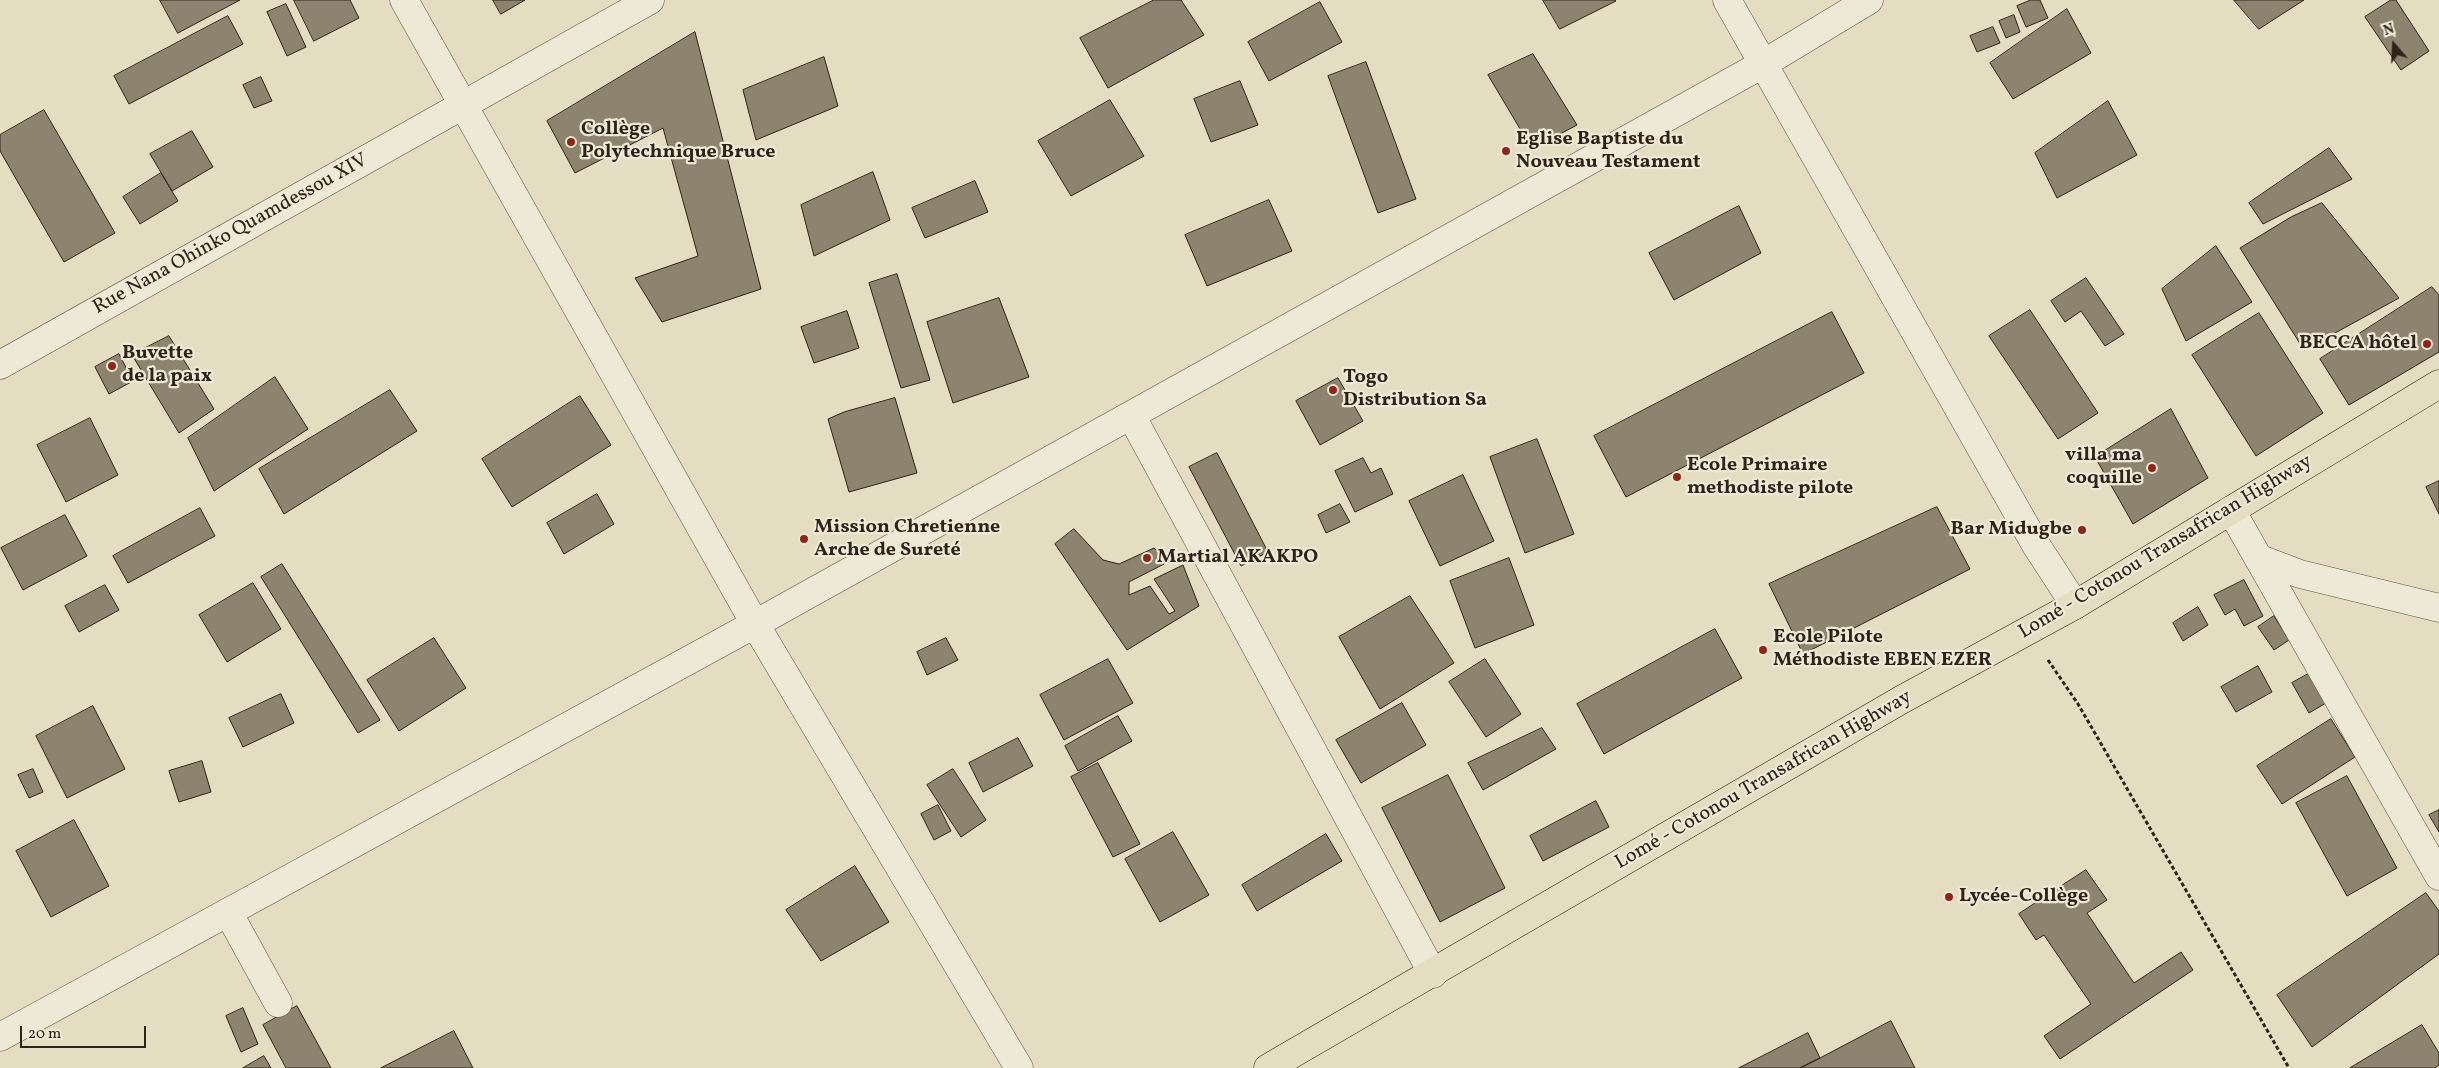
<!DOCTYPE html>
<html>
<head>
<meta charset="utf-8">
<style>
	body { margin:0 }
	#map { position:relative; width:2439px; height:1068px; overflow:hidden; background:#e5ddc1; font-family:Vollkorn,serif }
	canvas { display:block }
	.north { position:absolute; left:2369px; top:20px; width:50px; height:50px; -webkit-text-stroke:4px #eee9d7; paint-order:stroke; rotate:341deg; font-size:14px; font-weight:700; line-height:20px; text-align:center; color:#302217 }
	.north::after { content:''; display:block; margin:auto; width:18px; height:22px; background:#302217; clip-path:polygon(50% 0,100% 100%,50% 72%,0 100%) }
	.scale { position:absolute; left:20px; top:1026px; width:126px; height:22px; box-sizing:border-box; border:2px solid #302217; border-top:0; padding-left:6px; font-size:15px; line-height:18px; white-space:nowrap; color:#302217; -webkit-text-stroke:4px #eee9d7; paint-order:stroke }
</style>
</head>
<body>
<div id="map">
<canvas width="2439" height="1068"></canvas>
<div class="north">N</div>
<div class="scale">20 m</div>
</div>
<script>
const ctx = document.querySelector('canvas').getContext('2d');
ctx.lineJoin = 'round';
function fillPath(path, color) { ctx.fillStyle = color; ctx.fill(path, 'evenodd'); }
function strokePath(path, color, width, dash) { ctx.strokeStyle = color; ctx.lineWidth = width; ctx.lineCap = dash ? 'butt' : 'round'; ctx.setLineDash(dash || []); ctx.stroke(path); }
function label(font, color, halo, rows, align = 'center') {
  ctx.font = font + ' Vollkorn,serif'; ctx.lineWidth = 4.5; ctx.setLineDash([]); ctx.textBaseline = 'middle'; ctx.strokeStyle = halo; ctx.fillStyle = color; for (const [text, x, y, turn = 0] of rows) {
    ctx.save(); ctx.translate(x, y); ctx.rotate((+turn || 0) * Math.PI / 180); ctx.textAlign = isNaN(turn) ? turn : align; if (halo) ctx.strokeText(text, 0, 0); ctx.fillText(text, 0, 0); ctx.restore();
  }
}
const building = new Path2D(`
	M160,0H240L178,33Z
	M294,0H350L359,18L314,41Z
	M493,0H525L501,14Z
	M1154,0H1181L1204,35L1108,88L1080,38Z
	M1543,0H1615L1616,1L1560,29Z
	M2031,0H2040L2048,18L2026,27L2017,6Z
	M2234,0H2304L2259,29Z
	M2391,0H2396L2429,51L2401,70L2365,17Z
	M1320,2L1342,42L1269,81L1248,42Z
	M286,4L306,47L287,56L267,12Z
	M2067,9L2091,53L2013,99L1990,63Z
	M2014,15L2020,32L2006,38L1999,21Z
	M228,16L243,44L129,104L114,76Z
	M1993,27L2000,43L1977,52L1970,36Z
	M695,32L761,289L662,322L635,278L698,256L663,128L575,173L547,121Z
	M1533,54L1577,125L1532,149L1488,75Z
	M824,57L838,106L756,140L743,90Z
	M1366,62L1416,199L1378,213L1328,76Z
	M261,77L272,101L254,108L243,85Z
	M1240,81L1258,125L1211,142L1194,99Z
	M1110,100L1144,156L1071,196L1038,141Z
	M2108,101L2137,155L2057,198L2035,153Z
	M44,110L115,233L64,262L0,151V135Z
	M192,131L213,167L172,191L150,154Z
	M2329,148L2352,179L2263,224L2249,203Z
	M873,172L890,220L814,256L801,205Z
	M161,173L178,201L140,224L123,197Z
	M975,181L988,212L925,238L912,208Z
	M1269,200L1292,251L1207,286L1185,235Z
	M2322,203L2399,298L2304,350L2240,248L2291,217Z
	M1739,206L1761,253L1674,300L1649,253Z
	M2216,246L2252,302L2186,341L2162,289Z
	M897,274L930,380L901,388L869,283Z
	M2086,278L2124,334L2105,346L2081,311L2065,322L2051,301Z
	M2432,287L2439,295V352L2349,405L2320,359Z
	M999,298L1029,377L953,403L927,322Z
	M2030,310L2098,413L2058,439L1989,336Z
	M847,311L859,348L814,363L801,327Z
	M1832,312L1864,373L1626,497L1594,436Z
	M2259,313L2323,413L2256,456L2192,355Z
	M169,336L214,409L179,433L132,355Z
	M119,354L133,381L109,394L95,367Z
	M275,377L308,429L214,491L188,438Z
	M1338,378L1363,421L1320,445L1296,401Z
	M390,390L417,431L284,514L259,469Z
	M580,396L611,445L512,507L482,459Z
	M895,398L917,473L849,492L828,419L844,412Z
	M2171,409L2208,478L2133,524L2095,457Z
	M90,418L118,475L66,502L37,445Z
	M1537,439L1574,534L1525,553L1490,457Z
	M1217,453L1268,552L1241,566L1189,467Z
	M1363,458L1371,473L1381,468L1393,494L1355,512L1335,471Z
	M1463,475L1494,541L1440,566L1409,501Z
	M2439,481V514L2426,487Z
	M597,494L614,524L564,554L547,523Z
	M1340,504L1350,522L1326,533L1318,515Z
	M1937,507L1970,569L1803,654L1769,584Z
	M200,508L215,536L128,583L113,556Z
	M65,515L87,556L23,590L1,548Z
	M1074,529L1103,560L1119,564L1154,548L1161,555L1164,564L1129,582V595L1150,586L1169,614L1175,611L1154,579L1183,565L1199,606L1127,650L1055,544Z
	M1509,558L1534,625L1475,648L1450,581Z
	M282,564L380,720L358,733L261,577Z
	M2244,580L2263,616L2244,626L2235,609L2225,615L2214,595Z
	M253,583L281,629L227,662L199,615Z
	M105,585L119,610L79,632L65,606Z
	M1410,596L1454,663L1380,709L1339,637Z
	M2198,607L2208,625L2183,641L2173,623Z
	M2274,616L2289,640L2274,650L2258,627Z
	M1715,629L1742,678L1604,754L1577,704Z
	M434,638L466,688L399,731L367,680Z
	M946,638L958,660L927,675L917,652Z
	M1108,659L1133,703L1064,740L1040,695Z
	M1485,659L1521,714L1486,737L1449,682Z
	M2258,666L2272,692L2236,712L2221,687Z
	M2310,673L2326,703L2309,713L2292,683Z
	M281,694L294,723L243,747L229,718Z
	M1402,703L1426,745L1361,783L1336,740Z
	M93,706L125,769L67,798L36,736Z
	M1118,716L1132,741L1078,771L1065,746Z
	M2331,719L2355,757L2282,804L2257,766Z
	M1542,728L1556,749L1483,790L1468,763Z
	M1018,738L1033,766L983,792L969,763Z
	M202,761L211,792L179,802L169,771Z
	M1098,763L1140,844L1113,857L1071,777Z
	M33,769L43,792L29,798L18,775Z
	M953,769L986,820L961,837L927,785Z
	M1448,775L1505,888L1440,922L1382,808Z
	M2347,776L2397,868L2347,896L2296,803Z
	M1596,801L1609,827L1543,861L1530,836Z
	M938,805L951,831L934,840L921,814Z
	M2439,810V832L2429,815Z
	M74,820L109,886L51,917L16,851Z
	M1173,832L1209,895L1160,922L1125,859Z
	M1326,834L1342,861L1257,911L1242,885Z
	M855,866L889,922L821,961L786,910Z
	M2086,870L2107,900L2087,913L2134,983L2181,952L2193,970L2060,1059L2044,1036L2091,1004L2044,935L2036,940L2019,914Z
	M2426,893L2439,911V954L2312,1047L2277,995Z
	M297,1006L331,1068H286L263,1025Z
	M243,1008L258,1044L241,1052L226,1016Z
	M1891,1021L1915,1068H1800L1820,1058Z
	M2422,1025L2439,1053V1065L2435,1068H2350Z
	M454,1031L473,1068H381Z
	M1808,1033L1820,1058L1800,1068H1739Z
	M264,1056L271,1068H243Z`);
const path = new Path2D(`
	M2048,660L2078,704L2289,1068`);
const minor = new Path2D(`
	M404,0L755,624L1019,1068
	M1727,0L2036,545L2075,605
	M0,365L650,0
	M1131,415L1433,974
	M2231,510L2439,876
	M2258,558L2300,574L2439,608
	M228,912L278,1003
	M0,1037L755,624L1763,64L1869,0`);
const trunk = new Path2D(`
	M1268,1068L1901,700L2075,605L2439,384`);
const markers = [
	[571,142,5,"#8f2418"],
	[1506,151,5,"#8f2418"],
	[2427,344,5,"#8f2418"],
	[112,366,5,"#8f2418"],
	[1333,390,5,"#8f2418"],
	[2152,468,5,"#8f2418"],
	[1677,477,5,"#8f2418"],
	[2082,530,5,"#8f2418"],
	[804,539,5,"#8f2418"],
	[1147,558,5,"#8f2418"],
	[1763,650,5,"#8f2418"],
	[1949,897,5,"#8f2418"]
];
const poiNames = [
	["Collège",581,130],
	["Polytechnique Bruce",581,153],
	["Eglise Baptiste du",1516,140],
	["Nouveau Testament",1516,163],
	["BECCA hôtel",2417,344,"right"],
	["Buvette",122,354],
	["de la paix",122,377],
	["Togo",1343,378],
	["Distribution Sa",1343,401],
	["villa ma",2142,456,"right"],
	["coquille",2142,479,"right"],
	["Ecole Primaire",1687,466],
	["methodiste pilote",1687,489],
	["Mission Chretienne",814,528],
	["Arche de Sureté",814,551],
	["Bar Midugbe",2072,530,"right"],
	["Martial AKAKPO",1157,558],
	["Ecole Pilote",1773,638],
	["Méthodiste EBEN EZER",1773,661],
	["Lycée-Collège",1959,897]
];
const streetNames = [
	["Rue Nana Ohinko Quamdessou XIV",231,235,-29],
	["Lomé - Cotonou Transafrican Highway",2166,548,-31],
	["Lomé - Cotonou Transafrican Highway",1764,781,-30]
];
fillPath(building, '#8e836f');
strokePath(building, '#302217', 1);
strokePath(minor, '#5d5142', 29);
strokePath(trunk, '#302217', 29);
strokePath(path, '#302217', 3, [4, 2.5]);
strokePath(minor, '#eee9d7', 28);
strokePath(trunk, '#e5ddc1', 28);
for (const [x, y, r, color] of markers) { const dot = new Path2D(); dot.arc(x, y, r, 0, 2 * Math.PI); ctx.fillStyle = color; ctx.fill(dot); strokePath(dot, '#eee9d7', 2); }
label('bold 20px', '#302217', '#eee9d7', poiNames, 'left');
label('20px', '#302217', '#eee9d7', streetNames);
</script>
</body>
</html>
